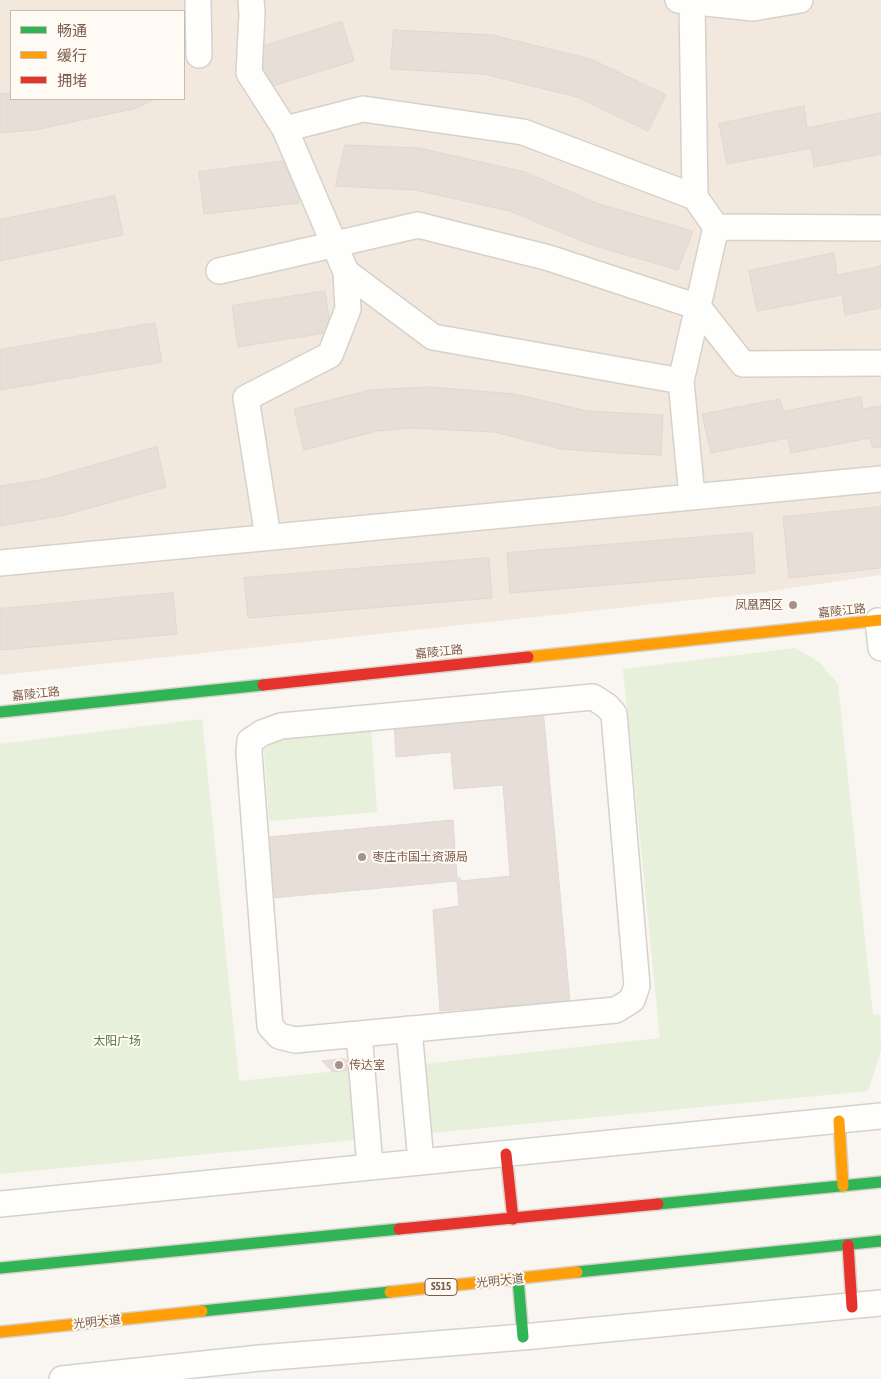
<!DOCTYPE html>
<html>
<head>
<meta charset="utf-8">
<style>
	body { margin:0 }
	#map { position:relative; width:881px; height:1379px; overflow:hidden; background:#f9f5f0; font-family:"Asap Condensed","Noto Sans SC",sans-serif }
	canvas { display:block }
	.legend { position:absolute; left:10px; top:10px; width:175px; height:90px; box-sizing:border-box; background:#fffaf3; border:1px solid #cabbb1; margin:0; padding:6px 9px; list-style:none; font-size:15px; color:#7a5c4d }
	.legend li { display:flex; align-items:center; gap:10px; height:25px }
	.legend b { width:25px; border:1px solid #cabbb1 }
</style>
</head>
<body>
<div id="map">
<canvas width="881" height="1379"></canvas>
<ul class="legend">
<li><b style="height:6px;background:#30b455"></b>畅通</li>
<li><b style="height:6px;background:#ff9f0a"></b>缓行</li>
<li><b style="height:6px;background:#e5322d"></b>拥堵</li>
</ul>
</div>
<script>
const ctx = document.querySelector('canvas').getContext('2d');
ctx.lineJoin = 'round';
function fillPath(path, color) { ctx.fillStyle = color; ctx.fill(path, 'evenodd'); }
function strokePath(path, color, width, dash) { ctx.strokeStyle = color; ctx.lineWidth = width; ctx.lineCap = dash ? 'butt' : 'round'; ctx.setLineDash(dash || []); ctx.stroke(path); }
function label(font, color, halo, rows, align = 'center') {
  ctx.font = font + ' "Asap Condensed","Noto Sans SC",sans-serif'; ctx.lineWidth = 4; ctx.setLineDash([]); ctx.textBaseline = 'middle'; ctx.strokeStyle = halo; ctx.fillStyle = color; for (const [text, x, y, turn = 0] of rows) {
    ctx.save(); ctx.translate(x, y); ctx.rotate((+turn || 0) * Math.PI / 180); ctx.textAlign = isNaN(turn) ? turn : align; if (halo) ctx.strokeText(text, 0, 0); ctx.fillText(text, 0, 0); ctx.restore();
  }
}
const residential = new Path2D(`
	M0,0H881V575L756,593L0,675ZM11,11H184V99H11Z`);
const green = new Path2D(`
	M795,648L819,662L838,684L873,1015L880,1014L881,1051L868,1091L431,1133L424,1064L660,1038L623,669Z
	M202,719L239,1081L357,1069L364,1139L0,1174V744Z
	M371,730L377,812L269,821L264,750L275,741L288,737Z`);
const building = new Path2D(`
	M342,22L354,61L269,87L257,48Z
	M394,30L492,35L591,59L666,95L648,131L577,97L484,74L391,69Z
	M11,93V99H155L137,108L35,130L0,133V94Z
	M804,106L807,128L881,113V154L814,167L811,148L727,164L719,124Z
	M345,145L419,148L525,172L599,204L693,231L678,270L589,244L510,211L415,190L336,186Z
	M294,160L299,203L204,214L199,172Z
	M115,196L123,235L0,261V220Z
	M834,253L837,275L881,266V308L845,315L842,295L757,311L749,271Z
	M325,291L331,332L238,347L232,306Z
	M155,323L162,362L0,390V350Z
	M431,387L515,394L587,411L663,415L661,455L618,453L561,449L494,432L412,428L377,431L304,450L294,409L371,390Z
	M861,397L863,409L881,406V447L873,448L870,438L791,453L788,438L711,453L702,414L780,399L783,411Z
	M157,447L166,487L61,516L0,526V486L45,479Z
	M881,507V568L789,578L783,517Z
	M752,533L755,573L510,593L507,553Z
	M489,558L492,598L248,618L244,578Z
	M173,593L177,634L0,650V609Z
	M543,709L570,1002L440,1011L433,910L459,906L457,881L273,898L268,837L453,820L457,878H460L461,881L510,876L503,785L454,789L451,752L396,757L394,723Z
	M345,1059L357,1069L333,1072L322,1061Z`);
const street = new Path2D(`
	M198,0L199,55
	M251,0L252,14L249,73L285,129L346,272L348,309L330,355L246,398L268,537
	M678,0L753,8L800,0
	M285,129L363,109L523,132L695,197
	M716,227L881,228
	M219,271L418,225L549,258L698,307L743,364L881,363
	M346,272L433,337L681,381
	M692,497L681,381L716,227L695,197L692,2
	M0,563L881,479
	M878,621L881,648
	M593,697L607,706L614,714L637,986L632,1000L616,1010L295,1040L279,1036L270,1026L249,753L250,741L262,733L281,726Z
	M409,1029L421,1162
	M359,1034L370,1167
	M0,1204L881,1116
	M62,1379L260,1358L523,1337L881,1303`);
const fast = new Path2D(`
	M0,712L263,685
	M658,1204L881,1182
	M0,1268L399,1229
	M577,1272L881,1241
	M518,1279L523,1337
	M202,1311L390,1292`);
const slow = new Path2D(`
	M528,657L881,620
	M839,1121L843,1186
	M390,1292L577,1272
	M0,1332L202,1311`);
const jam = new Path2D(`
	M263,685L528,657
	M506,1154L513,1219
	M399,1229L658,1204
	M848,1245L852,1307`);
const markers = [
	[793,605,5,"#a69286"],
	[362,857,5,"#a69286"],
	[339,1065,5,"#a69286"]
];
const shields = [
	[441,1287,32]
];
const shieldNames = [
	["S515",441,1287]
];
const poiNames = [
	["凤凰西区",783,605,"right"],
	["枣庄市国土资源局",372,857],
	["传达室",349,1065]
];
const streetNames = [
	["嘉陵江路",842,611,-6],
	["嘉陵江路",439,652,-6],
	["嘉陵江路",36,694,-6],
	["光明大道",500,1281,-6],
	["光明大道",97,1322,-6]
];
const parkNames = [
	["太阳广场",117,1041]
];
fillPath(residential, '#f2e8de');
fillPath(green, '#e7f0db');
fillPath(building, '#e6ded7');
strokePath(building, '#e2d8d2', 1);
strokePath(street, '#d7d1cb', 28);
strokePath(fast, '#d9d2cb', 14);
strokePath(slow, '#d9d2cb', 14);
strokePath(jam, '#d9d2cb', 14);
strokePath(street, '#fefefd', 25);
strokePath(fast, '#30b455', 11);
strokePath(slow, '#ff9f0a', 11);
strokePath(jam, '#e5322d', 11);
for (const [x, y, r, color] of markers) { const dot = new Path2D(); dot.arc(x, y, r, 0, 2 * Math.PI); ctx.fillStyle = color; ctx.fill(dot); strokePath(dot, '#fffaf3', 2); }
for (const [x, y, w] of shields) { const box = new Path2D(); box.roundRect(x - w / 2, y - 8.5, w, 17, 4); ctx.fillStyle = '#fffaf3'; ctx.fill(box); strokePath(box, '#7a5c4d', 1); }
label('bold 11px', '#7a5c4d', null, shieldNames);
label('12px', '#7a5c4d', '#fffaf3', poiNames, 'left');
label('12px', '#7a5c4d', '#fffaf3', streetNames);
label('12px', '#537a41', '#fffaf3', parkNames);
</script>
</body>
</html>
